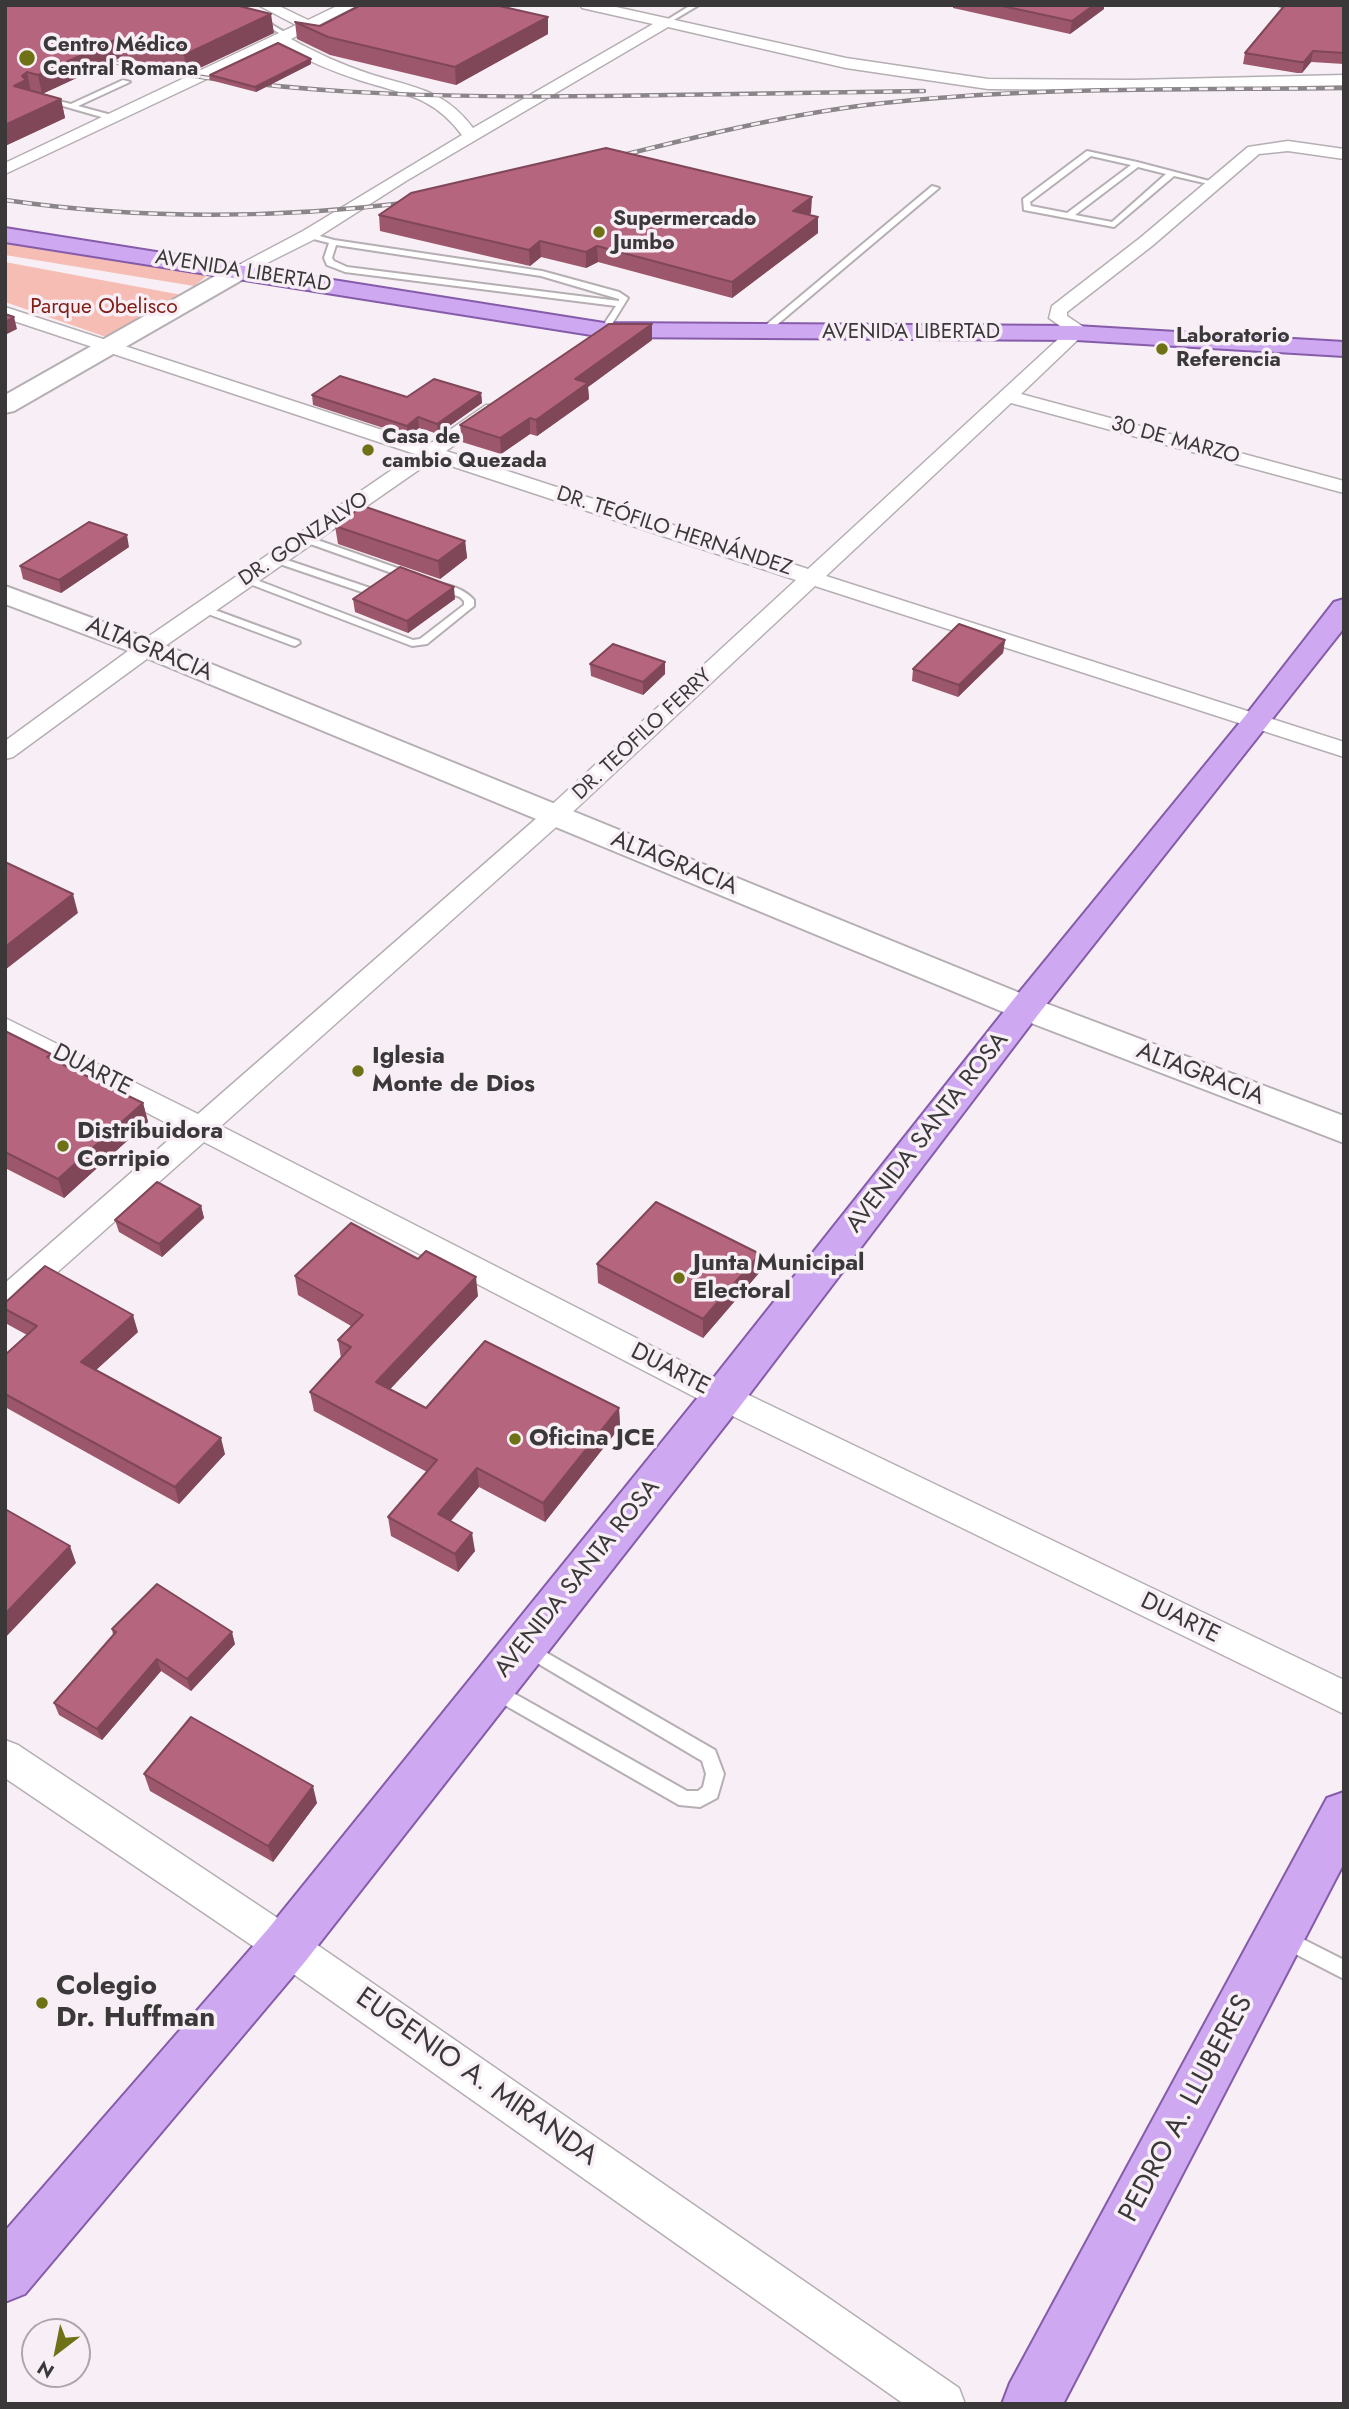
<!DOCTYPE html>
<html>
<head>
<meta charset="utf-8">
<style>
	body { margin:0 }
	#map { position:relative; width:1349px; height:2409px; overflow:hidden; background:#f7eff5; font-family:Jost,sans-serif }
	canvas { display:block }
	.frame { position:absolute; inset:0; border:7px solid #3b383a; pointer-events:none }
	.north { position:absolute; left:21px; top:2318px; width:70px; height:70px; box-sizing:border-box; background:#f7eff5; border:2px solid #aca6aa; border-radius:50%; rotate:212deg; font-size:19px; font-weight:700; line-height:28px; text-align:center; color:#3b383a }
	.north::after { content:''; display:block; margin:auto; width:24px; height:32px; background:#6f7116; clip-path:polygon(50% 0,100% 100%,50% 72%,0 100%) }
</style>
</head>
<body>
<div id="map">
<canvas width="1349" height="2409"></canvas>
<div class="frame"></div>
<div class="north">N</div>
</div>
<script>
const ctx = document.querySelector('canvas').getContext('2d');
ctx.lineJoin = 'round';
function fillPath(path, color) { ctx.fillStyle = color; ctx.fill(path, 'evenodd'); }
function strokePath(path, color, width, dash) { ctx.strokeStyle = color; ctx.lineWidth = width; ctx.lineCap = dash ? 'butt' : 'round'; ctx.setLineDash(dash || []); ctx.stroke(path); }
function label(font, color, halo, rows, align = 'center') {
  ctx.font = font + ' Jost,sans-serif'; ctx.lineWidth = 7; ctx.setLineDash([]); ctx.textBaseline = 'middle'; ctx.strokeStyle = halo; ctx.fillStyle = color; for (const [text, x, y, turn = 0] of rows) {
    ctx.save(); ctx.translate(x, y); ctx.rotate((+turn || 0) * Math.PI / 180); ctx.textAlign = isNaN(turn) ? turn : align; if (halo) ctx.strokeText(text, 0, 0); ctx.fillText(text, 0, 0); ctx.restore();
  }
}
const green = new Path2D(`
	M5,243L208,275L194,286L5,255Z
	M5,262L182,295L109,338L5,302Z`);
const lane = new Path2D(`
	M231,5H239L291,36L286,37Z
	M691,5H699L667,24L662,23Z
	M123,80L130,82L78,106L115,116V120H112L42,100L46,98L71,104Z
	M1087,151L1137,162L1217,183L1213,185L1174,176L1114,227L1024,210L1023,199ZM1091,156L1131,165L1067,213L1031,206L1030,202ZM1138,167L1166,174L1112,222L1075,215Z
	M932,186L939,188L766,334H760V330Z
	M309,233L334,240L542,271L619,292L628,298L607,332L604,333L600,330L616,306L345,272L327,265L324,258L329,243L306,237L305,235ZM336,245L541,276L619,299V301L347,267L334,261L332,258Z
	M306,536L414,574L415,576L406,578L302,541L301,539Z
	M275,556L370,588L371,590L366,593L362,592L271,561L270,559Z
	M246,576L413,640L420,639L464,605V601L460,597L435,588V584C448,583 466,590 474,600V606L427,644L412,646L242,581L241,579Z
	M204,606L299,641L300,643L295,646L291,645L200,611L199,609Z
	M528,1642L715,1750L724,1774L717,1798L700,1807L679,1805L489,1696L487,1691L489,1686L495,1684L501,1686L687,1791H698L703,1787L706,1774L702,1761L522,1654L520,1649L522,1644Z
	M1283,1929L1344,1960V1979L1276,1944L1274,1938L1276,1932Z`);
const street = new Path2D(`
	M258,5H277L308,20L339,5H358L291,39C316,53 343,65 370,74C414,88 444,89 473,128L653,24L582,8L580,5H607L846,58L988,79L1132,80L1344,75V85L1132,90L988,89L846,68L668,27L406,181L315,239L239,277L230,272L233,268L303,231L462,135C432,95 402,94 359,80C331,71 304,59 279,45L5,174V163L296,25Z
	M1288,141L1344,149V159L1288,151L1259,154L1152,246L1067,312V316L1088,330L1021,394L1344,481V493L1011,403L826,576L1344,742V757L815,586L564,820L221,1126L734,1388L1344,1680V1714L712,1406L204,1142L16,1309L5,1313V1283L180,1130L5,1039V1018L198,1114L546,810L796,580L433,460L155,653L13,757L5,759V741L139,643L415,454L5,318V307L428,445L486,405H500L503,409L500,413L446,451L808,569L1067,331L1049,318L1052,306L1140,238L1248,147Z
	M5,1740L18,1745L300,1933L959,2388L965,2404H904L272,1959L5,1778Z`);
const secondary = new Path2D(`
	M239,265L247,267L250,272L247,277L14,411L5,413V395L231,267Z
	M5,586L157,642L1037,1000L1344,1116V1143L1013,1016L137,654L5,604Z`);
const primary = new Path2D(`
	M5,228L604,323L1076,326L1344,342V356L1076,340L604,337L5,242Z
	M1344,599V628L1037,1016L738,1409L304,1963L25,2294L5,2302V2231L268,1929L708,1385L1013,1000L1246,715L1334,602Z
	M1344,1792V1863L1063,2404H1002L1010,2383L1327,1798Z`);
const rail = new Path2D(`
	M1279,5L1344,18
	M94,58C265,95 432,98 606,96C712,95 818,93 924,91
	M611,158C695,137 780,116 866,105C1024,86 1185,90 1344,88
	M5,200C142,220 276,219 413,202`);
const wall = new Path2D(`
	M5,5L274,33L187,74L122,57L42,94L61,99L65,118L5,146Z
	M953,5H1104V9L1070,34L953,8Z
	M1344,5V64L1311,62L1302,73H1297L1243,64L1245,53Z
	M295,22L320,26L548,34L456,85L330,55L297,39Z
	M311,59V64L256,92L210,80V75Z
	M811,213L809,215L818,217V233L732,298L598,262L586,268L541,257L530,266L380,231L379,215Z
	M652,324V340L588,387L589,399L537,436L530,434L501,454L462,442L460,425Z
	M481,393L482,403L438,434L419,428L408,436L313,405L312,395L407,397Z
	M335,526L465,541L467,558L440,579L338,544Z
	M129,547L61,593L23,579L20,566Z
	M353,599H455L408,633L355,612Z
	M1005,640L1003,653L958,697L912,681L913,669Z
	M590,664L665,674L643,695L591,676Z
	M5,1031L51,1054L52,1059L143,1103L148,1122L64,1198L5,1168Z
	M201,1206L204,1218L162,1257L119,1232L115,1220Z
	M597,1264L759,1273L703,1338L598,1283Z
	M295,1276L478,1296L390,1389L426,1408H619L620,1427L545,1522L479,1487L451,1521L475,1551L458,1572L391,1536L388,1517L427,1472L314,1411L310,1392L341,1358L338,1340L351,1326L298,1295Z
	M5,1303L138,1332L96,1370L225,1454L179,1504L5,1407V1355L27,1335L7,1324L5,1320Z
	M112,1629L235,1644L191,1691L161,1671L102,1740L59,1715L54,1703L113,1635Z
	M144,1774L317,1803L273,1862L150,1791Z`);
const shadedWall = new Path2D(`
	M1094,5H1104V9L1070,34L1072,21Z
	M271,14L274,33L187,74L184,55Z
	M548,17V34L456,85L455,67Z
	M119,38L122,57L42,94L38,75Z
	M1313,51L1311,62L1302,73L1304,62Z
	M311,59V64L256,92L255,87Z
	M27,72L31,92L14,86L22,76Z
	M61,99L65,118L5,146V125Z
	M812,197L811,213L792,227L793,211Z
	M818,217V233L732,298V282Z
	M540,241L541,257L530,266L529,250Z
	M597,246L598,262L586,268V252Z
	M14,317L17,329L5,335V322Z
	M652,324V340L588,387L589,399L537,436L536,420L575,379Z
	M481,393L482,403L438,434L437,424Z
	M418,417L419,428L408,436L407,426Z
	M530,418V434L501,454L500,438Z
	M127,535L129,547L61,593L59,580Z
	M465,541L467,558L440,579L438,561Z
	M454,587L455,599L408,633L407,621Z
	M1005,640L1003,653L958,697L959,685Z
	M665,662V674L643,695V682Z
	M73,894L78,913L5,970V947Z
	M143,1103L148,1122L64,1198L58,1179Z
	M201,1206L204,1218L162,1257L159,1244Z
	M760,1254L759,1273L703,1338V1319Z
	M476,1277L478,1296L379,1401L376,1382Z
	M133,1315L138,1332L86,1379L81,1362Z
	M619,1408L620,1427L545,1522L543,1503Z
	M221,1438L225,1454L179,1504L175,1487Z
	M477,1468L479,1487L440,1533L438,1514Z
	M472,1533L475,1551L458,1572L455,1554Z
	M70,1546L76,1563L5,1638V1614Z
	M232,1632L235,1644L191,1691L187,1679Z
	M157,1659L161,1671L102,1740L97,1729Z
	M313,1786L317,1803L273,1862L268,1846Z`);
const building = new Path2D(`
	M5,5H235L271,14L184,55L119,38L38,75L27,72L22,76L26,80L14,86L61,99L5,125Z
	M361,5H495L548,17L455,67L328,37L295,22L320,26Z
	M998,5H1094L1072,21Z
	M1285,5H1344V53L1313,51L1304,62H1300L1245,53Z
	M278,43L311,59L255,87L210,75Z
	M606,148L812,197L793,211L818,217L732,282L597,246L586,252L540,241L529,250L379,215L411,193Z
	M5,314L14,317L5,322Z
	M609,324H652L575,379L588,383L536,420L530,418L500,438L460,425Z
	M340,376L407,397L434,379L481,393L437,424L418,417L407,426L312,395Z
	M363,506L465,541L438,561L335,526Z
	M89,522L127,535L59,580L20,566Z
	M400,567L454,587L407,621L353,599Z
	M959,624L1005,640L959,685L913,669Z
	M613,644L665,662L643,682L590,664Z
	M5,862L73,894L5,947Z
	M5,1031L51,1054L47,1057L143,1103L58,1179L5,1152Z
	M157,1182L201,1206L159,1244L115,1220Z
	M656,1202L760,1254L703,1319L597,1264Z
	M351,1223L418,1259L426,1251L476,1277L376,1382L426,1408L485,1341L619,1408L543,1503L477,1468L438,1514L472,1533L455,1554L388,1517L437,1460L310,1392L351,1347L338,1340L363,1315L295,1276Z
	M45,1266L133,1315L81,1362L221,1438L175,1487L5,1394V1355L37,1326L5,1309V1303Z
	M5,1509L70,1546L5,1614Z
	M157,1584L232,1632L187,1679L157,1659L97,1729L54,1703L116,1632L112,1629Z
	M191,1717L313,1786L268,1846L144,1774Z`);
const markers = [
	[27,58,9,"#6f7116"],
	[599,232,7,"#6f7116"],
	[1162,349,7,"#6f7116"],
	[368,450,7,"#6f7116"],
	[358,1071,7,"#6f7116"],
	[63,1146,7,"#6f7116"],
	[679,1278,7,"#6f7116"],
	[515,1439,7,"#6f7116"],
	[42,2003,7,"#6f7116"]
];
const farPoinames = [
	["Centro Médico",43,46],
	["Central Romana",43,70],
	["Supermercado",613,220],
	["Jumbo",613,244],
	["Laboratorio",1176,337],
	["Referencia",1176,361],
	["Casa de",382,438],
	["cambio Quezada",382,462]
];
const farStreetnames = [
	["AVENIDA LIBERTAD",243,272,9],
	["AVENIDA LIBERTAD",911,333],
	["30 DE MARZO",1175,441,15],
	["DR. TEÓFILO HERNÁNDEZ",674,532,18],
	["DR. GONZALVO",304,540,-34],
	["DR. TEOFILO FERRY",643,735,-43]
];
const farParknames = [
	["Parque Obelisco",104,308]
];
const streetNames = [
	["ALTAGRACIA",149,650,22],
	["ALTAGRACIA",674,864,22],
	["DUARTE",92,1071,27],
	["ALTAGRACIA",1200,1075,21],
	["AVENIDA SANTA ROSA",928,1133,-52],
	["DUARTE",670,1370,27],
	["AVENIDA SANTA ROSA",578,1579,-51],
	["DUARTE",1180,1619,26]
];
const poiNames = [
	["Iglesia",372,1057],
	["Monte de Dios",372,1085],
	["Distribuidora",77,1132],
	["Corripio",77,1160],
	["Junta Municipal",693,1264],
	["Electoral",693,1292],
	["Oficina JCE",529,1439]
];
const nearPoinames = [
	["Colegio",56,1987],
	["Dr. Huffman",56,2019]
];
const nearStreetnames = [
	["EUGENIO A. MIRANDA",476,2078,35],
	["PEDRO A. LLUBERES",1187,2109,-62]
];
fillPath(green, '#f6bdb4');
strokePath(lane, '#b5aeb3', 4);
strokePath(street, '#b5aeb3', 3);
strokePath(secondary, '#b5aeb3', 4);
strokePath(primary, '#865caa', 4);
fillPath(lane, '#fff');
fillPath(street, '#fff');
fillPath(secondary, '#fff');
fillPath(primary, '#cea9f1');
strokePath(rail, '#8a8588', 4.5);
strokePath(rail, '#f7eff5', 2.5, [9]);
fillPath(wall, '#9d576c');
fillPath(shadedWall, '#7f4758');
fillPath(building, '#b6657e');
strokePath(building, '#7f4758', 2);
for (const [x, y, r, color] of markers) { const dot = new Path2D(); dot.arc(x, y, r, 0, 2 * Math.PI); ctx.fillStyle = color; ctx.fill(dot); strokePath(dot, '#f7eff5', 2.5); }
label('bold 21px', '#3b383a', '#f7eff5', farPoinames, 'left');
label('21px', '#3b383a', '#f7eff5', farStreetnames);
label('21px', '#811c15', '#f7eff5', farParknames);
label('24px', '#3b383a', '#f7eff5', streetNames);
label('bold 24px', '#3b383a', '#f7eff5', poiNames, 'left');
label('bold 28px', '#3b383a', '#f7eff5', nearPoinames, 'left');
label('28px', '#3b383a', '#f7eff5', nearStreetnames);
</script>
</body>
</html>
